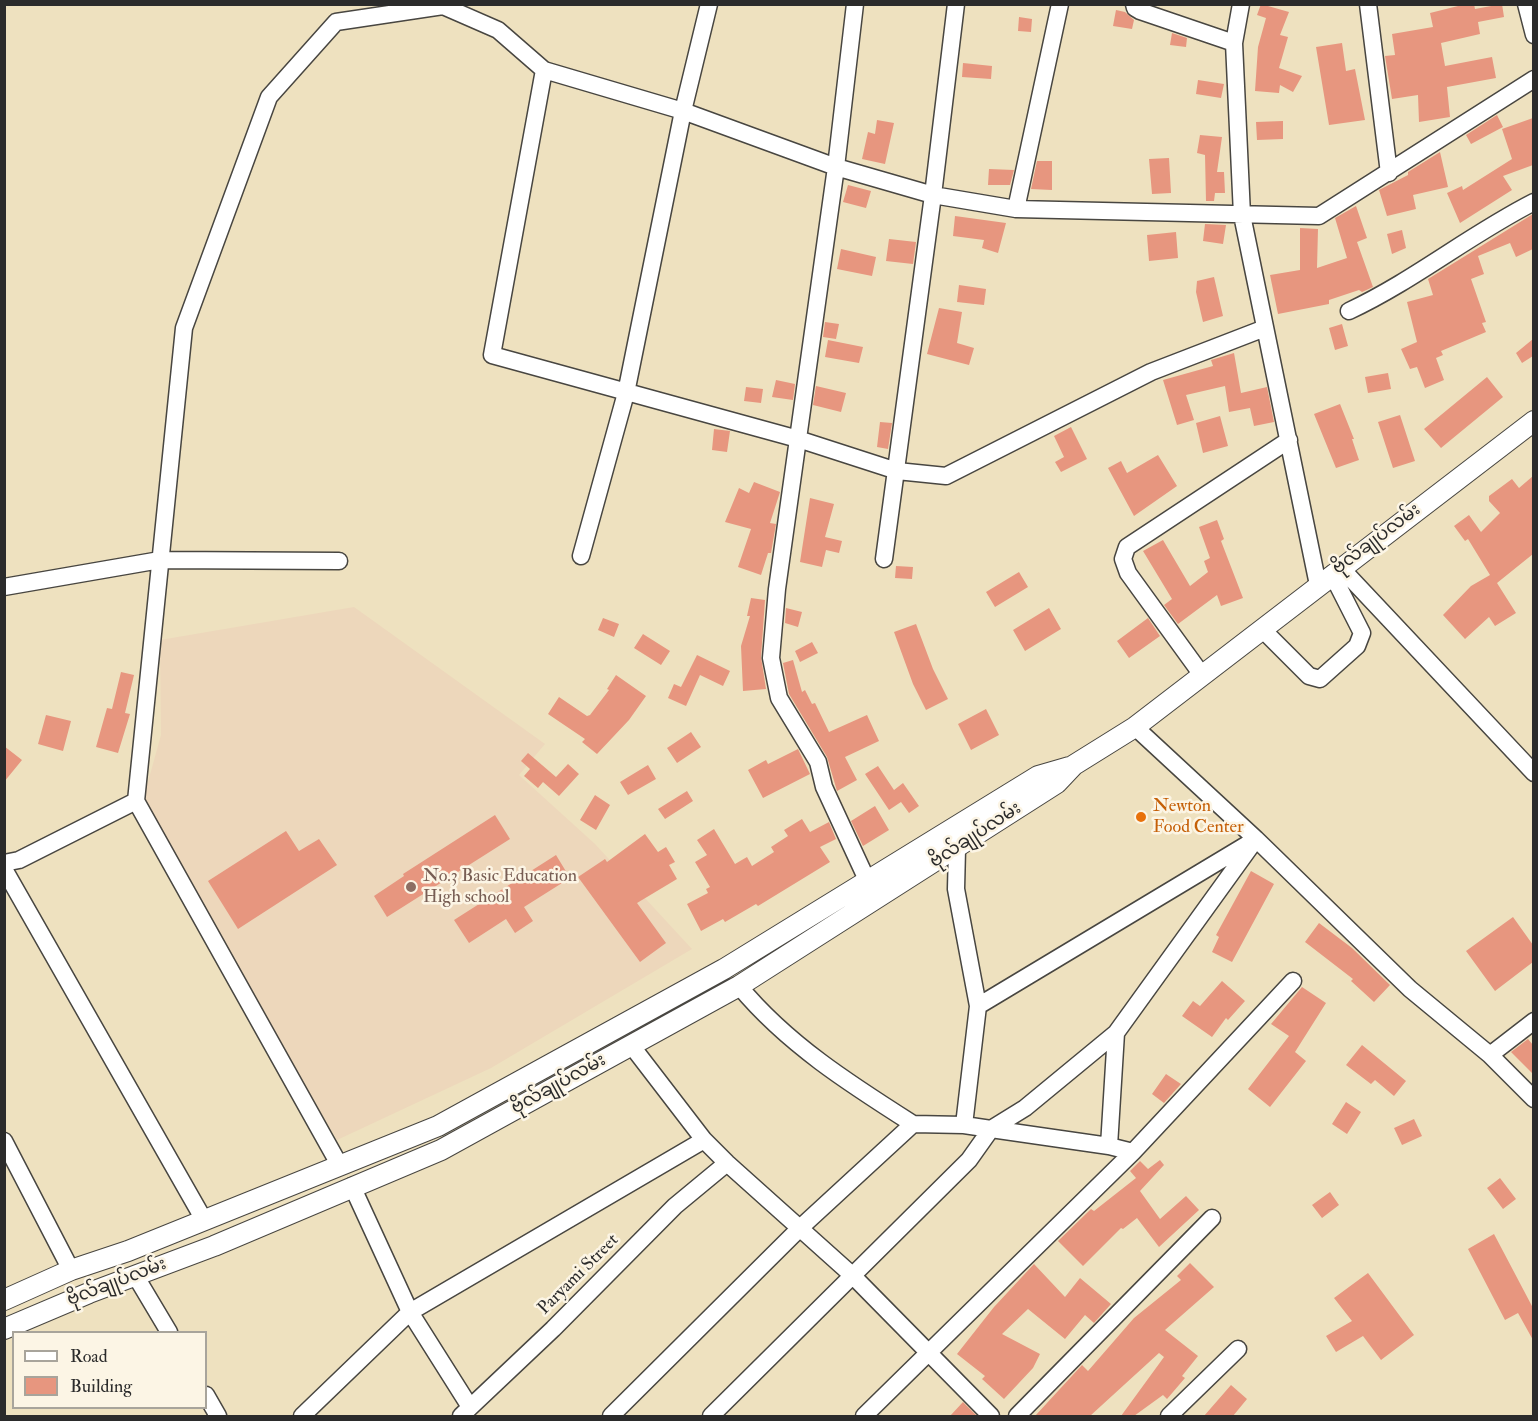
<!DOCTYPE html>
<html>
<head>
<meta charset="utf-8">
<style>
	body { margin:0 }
	#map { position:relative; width:1538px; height:1421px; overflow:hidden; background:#eee1bf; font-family:"IM FELL Double Pica",serif }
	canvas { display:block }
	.frame { position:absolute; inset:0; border:6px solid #2b2b2b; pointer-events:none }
	.legend { position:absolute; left:12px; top:1331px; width:195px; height:78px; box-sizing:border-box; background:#fcf5e5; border:2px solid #a8a49b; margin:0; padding:8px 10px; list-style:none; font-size:18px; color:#2b2b2b }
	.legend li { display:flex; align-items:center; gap:12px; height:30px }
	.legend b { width:30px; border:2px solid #a8a49b }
</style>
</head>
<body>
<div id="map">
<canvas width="1538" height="1421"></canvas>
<div class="frame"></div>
<ul class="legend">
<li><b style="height:8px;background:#fff"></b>Road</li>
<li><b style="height:16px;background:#e7967f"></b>Building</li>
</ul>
</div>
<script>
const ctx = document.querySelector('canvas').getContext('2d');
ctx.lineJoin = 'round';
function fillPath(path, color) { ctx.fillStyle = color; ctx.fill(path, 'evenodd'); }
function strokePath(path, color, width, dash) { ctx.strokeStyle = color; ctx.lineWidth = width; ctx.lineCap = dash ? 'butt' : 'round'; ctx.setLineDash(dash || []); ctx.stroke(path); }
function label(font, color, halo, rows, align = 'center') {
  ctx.font = font + ' "IM FELL Double Pica","Noto Sans Myanmar",serif'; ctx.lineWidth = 5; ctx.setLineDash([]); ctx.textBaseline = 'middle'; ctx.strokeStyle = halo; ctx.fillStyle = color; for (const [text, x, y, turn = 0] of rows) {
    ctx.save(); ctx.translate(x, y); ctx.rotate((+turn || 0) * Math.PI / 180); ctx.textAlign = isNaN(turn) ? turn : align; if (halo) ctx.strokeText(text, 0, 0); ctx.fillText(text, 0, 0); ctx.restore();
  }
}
const built = new Path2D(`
	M354,607L545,744L519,775L595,844L692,949L491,1068L337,1140L136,801L148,782L161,735L160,640Z`);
const building = new Path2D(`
	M1261,4L1289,12L1280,35L1288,37L1279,68L1302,76L1293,92L1280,85L1279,93L1255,91L1258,47L1266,18L1257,15Z
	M1466,4H1474L1475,9L1502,4L1504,17L1478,22L1480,34L1441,43L1445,66L1492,57L1496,78L1447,87L1450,117L1419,122L1418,95L1392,99L1385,56L1395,55L1392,34L1433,27L1430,13Z
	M1116,10L1125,12L1134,20L1132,29L1113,26Z
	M1019,17L1032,19L1031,32L1018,31Z
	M1172,33L1187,38L1186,47L1170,45Z
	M1342,43L1346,71L1355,69L1365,120L1329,125L1316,47Z
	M963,63L992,66L991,79L962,77Z
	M1198,80L1224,84L1221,98L1196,94Z
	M1497,115L1503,127L1471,144L1466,135Z
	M1533,118V165L1503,176L1512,190L1460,223L1447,193L1462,186L1463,190L1512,159L1502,129Z
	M877,120L894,123L885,164L862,159L868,132L875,134Z
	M1283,121V139L1257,140L1256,122Z
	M1200,135L1222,137L1217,172H1224L1225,193H1215L1214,201H1206L1205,155L1197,153Z
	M1440,152L1448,187L1413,195L1416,209L1387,216L1379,190L1408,175V172Z
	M1169,158L1171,193L1152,194L1149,159Z
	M1037,161H1052V190L1031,189Z
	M989,169L1014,170L1010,185H988Z
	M848,185L871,191L866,208L843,202Z
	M1356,206L1367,238L1357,242L1373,287L1362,292L1359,290L1329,300V304L1278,314L1270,275L1300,270V228L1318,229L1317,268L1347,258L1335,218Z
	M1533,214V249L1516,257L1510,243L1478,256L1484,274L1471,279L1486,322L1482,323L1486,332L1441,351L1443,355L1436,358L1444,380L1425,388L1417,367L1410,369L1401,349L1417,342L1407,302L1433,295L1428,279Z
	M955,216L1006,223L998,253L982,248L984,240L953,236Z
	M1205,224L1226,225L1223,244L1203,241Z
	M1402,230L1406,248L1392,254L1387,234Z
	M1176,232L1178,258L1149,261L1147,235Z
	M889,239L916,242L913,264L886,261Z
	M841,249L876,257L872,276L837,269Z
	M1214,277L1223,316L1203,322L1196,292L1197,281Z
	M959,285L986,289L984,305L957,302Z
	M939,308L962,312L957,343L974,348L969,365L927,354Z
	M825,322L839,324L836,339L823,337Z
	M1342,324L1348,346L1335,350L1329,328Z
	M1533,339V356L1522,363L1516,353Z
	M828,340L863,347L859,363L825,357Z
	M1234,353L1241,393L1267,387L1274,422L1254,426L1250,408L1229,412L1225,386L1186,395L1194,420L1177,425L1163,380L1213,366L1211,360Z
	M1388,373L1391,389L1368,393L1365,377Z
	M1487,377L1503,397L1441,448L1424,429Z
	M776,380L795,384L793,400L772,397Z
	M816,386L846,393L841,412L813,405Z
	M746,387L763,389L761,403L744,401Z
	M1340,404L1354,439H1352L1359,460L1336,468L1314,414Z
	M1400,415L1415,461L1393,468L1378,422Z
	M1220,416L1228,446L1203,453L1196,423Z
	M880,422L892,423L888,449L877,447Z
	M1071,427L1087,459L1061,472L1055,462L1064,457L1054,436Z
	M714,429L730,431L727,452L712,450Z
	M1158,455L1177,486L1134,516L1108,468L1121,461L1127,473Z
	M1533,476V554L1497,583L1516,613L1495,626L1489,617L1465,639L1443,615L1471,586L1490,575L1468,539L1465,541L1454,526L1469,515L1481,532L1500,513L1489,501V496L1512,479L1519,488Z
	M754,482L780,492L770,523L776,524L771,553H768L761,575L738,567L751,529L725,522L739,488L749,493Z
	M810,498L834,504L825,537L842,541L839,553L826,550L822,567L800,562Z
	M1217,520L1224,539L1221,541L1243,598L1221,606L1217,595L1178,624L1164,605L1172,599L1143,551L1163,540L1190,586L1208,572L1204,561L1210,558L1199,527Z
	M896,566L913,567L912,579L895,578Z
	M1019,572L1028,587L995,607L986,592Z
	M751,598L765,600L761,657L766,689L743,691L741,646L750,616H747Z
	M786,608L802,612L798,627L785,623Z
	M1049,608L1061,629L1025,651L1013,630Z
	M603,618L619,624L614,637L598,630Z
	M1148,618L1160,636L1129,658L1117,641Z
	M916,624L933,669L948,699L926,710L913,684L894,632Z
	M643,634L670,651L661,665L634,648Z
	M812,642L818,653L800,662L795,651Z
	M697,655L730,671L723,686L700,675L686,706L668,698L674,684L681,687Z
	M793,660L802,692L805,690L812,704L815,703L829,732L867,715L879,741L845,757L857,780L837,791L827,757L789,694L783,663Z
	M121,672L134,675L125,713L130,714L118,753L96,747L107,708L112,709Z
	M616,675L646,696L629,720L597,754L582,742L585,739L548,714L559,697L587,716L590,715L609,690L607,689Z
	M986,709L999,735L971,750L958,724Z
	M46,715L71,721L63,751L38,744Z
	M691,732L701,747L677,763L667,748Z
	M4,746L22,760L4,782Z
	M798,749L810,774L763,798L748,770L766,760L768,764Z
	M528,753L556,777L568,764L579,774L559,796L543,782L538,788L524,776L530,769L521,761Z
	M648,765L656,779L628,795L620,782Z
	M878,766L894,790L903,783L919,806L909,813L901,802L889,810L865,774Z
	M687,791L693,801L665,819L658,809Z
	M595,795L610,805L596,830L580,820Z
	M875,806L889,830L863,846L851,821Z
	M495,815L510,839L387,917L374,896L404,876L403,874Z
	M802,819L810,832L829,822L836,839L820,847L830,862L758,906L756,904L725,922L723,919L701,931L687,904L708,893L706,889L710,887L695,862L707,855L697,840L714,829L735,864L747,857L752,866L774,852L771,847L788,836L784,830Z
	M286,831L299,851L319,839L337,865L238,929L208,881Z
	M645,834L658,852L666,847L675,862L669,865L677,879L637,903L666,943L640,962L578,877L605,859L607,862Z
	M556,855L570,878L524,907L533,921L515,933L506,919L469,943L454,920Z
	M1251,871L1274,884L1232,962L1212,952L1219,937L1216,935Z
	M1513,917L1533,945V962L1495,991L1466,951Z
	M1319,923L1352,948L1390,985L1374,1002L1351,981L1353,979L1305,942Z
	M1222,981L1245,1001L1228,1020L1226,1018L1212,1037L1182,1016L1193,1001L1200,1006Z
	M1302,987L1326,1003L1295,1052L1306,1061L1270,1107L1248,1089L1289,1036L1271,1024Z
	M1528,1039L1533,1045V1074L1511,1052Z
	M1362,1045L1406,1081L1394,1096L1375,1080L1371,1084L1346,1065Z
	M1166,1074L1181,1084L1164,1103L1152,1094Z
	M1346,1102L1361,1112L1347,1134L1332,1124Z
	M1414,1119L1422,1136L1402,1145L1394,1128Z
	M1160,1160L1164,1165L1140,1191L1160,1219L1186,1196L1199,1210L1159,1247L1137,1218L1123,1229L1121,1228L1083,1266L1058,1241L1091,1209L1094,1211L1136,1178L1130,1171L1140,1161L1148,1169Z
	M1500,1178L1516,1199L1503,1209L1487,1188Z
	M1330,1192L1339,1205L1322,1218L1312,1205Z
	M1494,1234L1533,1308V1340L1518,1313L1505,1320L1468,1249Z
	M1190,1263L1214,1287L1165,1330L1198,1356L1182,1376L1185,1378L1167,1399L1163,1395L1134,1416H1121L1164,1357L1159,1353L1090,1416H1035L1082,1365L1088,1371L1134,1318L1181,1280L1177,1276Z
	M1034,1264L1065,1297L1080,1278L1111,1304L1094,1323L1085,1315L1065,1339L1028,1309L1002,1334L1040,1354L1033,1368L1004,1399L982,1379L985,1376L957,1354L994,1307Z
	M1368,1273L1414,1335L1381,1360L1363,1336L1336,1352L1326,1336L1352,1321L1334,1298Z
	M1231,1385L1247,1399L1233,1416H1204Z
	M963,1402L977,1416H950Z`);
const minor = new Path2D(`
	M855,4L836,167L777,589L771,658L779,698L818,762L824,787L867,880
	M1134,4L1135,8L1140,11L1234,43
	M1241,4L1234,43L1242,215L1318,585
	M1368,4L1389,173
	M1526,4L1534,35
	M544,70L492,355L798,439L897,471L946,476L1151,372L1265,328
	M1016,209L1060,4
	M1349,311C1415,280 1469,235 1534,202
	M581,556L626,393L683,111L709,4
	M884,559L933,195L956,4
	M1341,568L1534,773
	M4,587L160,560L339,561
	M1262,629L1309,676L1320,679L1357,646L1362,633L1332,574
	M1202,675L1128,573L1123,559L1127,547L1289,440
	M957,849L956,889L978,1006L964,1125
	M4,863L19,860L136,801
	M4,869L204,1220
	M739,986C787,1044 850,1084 913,1124
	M978,1006L1256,839L1410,989L1490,1055L1534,1099
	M631,1045L704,1140L727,1163L852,1275L991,1416
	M1490,1055L1534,1021
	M4,1141L71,1270
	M1109,1146L1116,1033
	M340,1166L136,801L184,328L269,97L336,22L443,6L498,30L544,70L683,111L836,167L933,195L1016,209L1319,216L1534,79
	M352,1186L410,1312L470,1407
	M135,1275L169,1332
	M206,1395L218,1416
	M302,1416L410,1312L704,1140
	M461,1416L553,1329L675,1206L727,1163
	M611,1416L800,1228L913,1124L964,1125L991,1129L1025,1108L1116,1033L1256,839L1135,727
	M711,1416L969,1160L991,1129L1109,1146L1133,1152
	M864,1416L1133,1152L1293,981
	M1017,1416L1212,1218
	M1169,1416L1238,1349`);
const major = new Path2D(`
	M4,1300L71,1270L128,1251L438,1126L724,969L1038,776L1069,767
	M4,1329L89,1293L214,1246L441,1150L739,986L1057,783L1074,765L1135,727L1534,421`);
const markers = [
	[1141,817,6,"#e8710a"],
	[411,887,6,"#8d6e63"]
];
const streetNames = [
	["ဗိုလ်ချုပ်လမ်း",1377,540,-37],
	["ဗိုလ်ချုပ်လမ်း",976,836,-33],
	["ဗိုလ်ချုပ်လမ်း",559,1085,-29],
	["Paryami Street",579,1275,-45],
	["ဗိုလ်ချုပ်လမ်း",117,1283,-21]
];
const foodNames = [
	["Newton",1153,807],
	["Food Center",1153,828]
];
const educationNames = [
	["No.3 Basic Education",423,877],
	["High school",423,898]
];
fillPath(built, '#edd7bb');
fillPath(building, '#e7967f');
strokePath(minor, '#484641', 19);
strokePath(major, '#484641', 22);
strokePath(minor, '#fff', 16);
strokePath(major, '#fff', 20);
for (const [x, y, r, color] of markers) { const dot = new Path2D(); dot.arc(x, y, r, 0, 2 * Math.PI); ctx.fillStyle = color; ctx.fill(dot); strokePath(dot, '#fcf5e5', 2); }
label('18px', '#2b2b2b', '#fcf5e5', streetNames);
label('18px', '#c56008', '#fcf5e5', foodNames, 'left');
label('18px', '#785e54', '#fcf5e5', educationNames, 'left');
</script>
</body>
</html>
